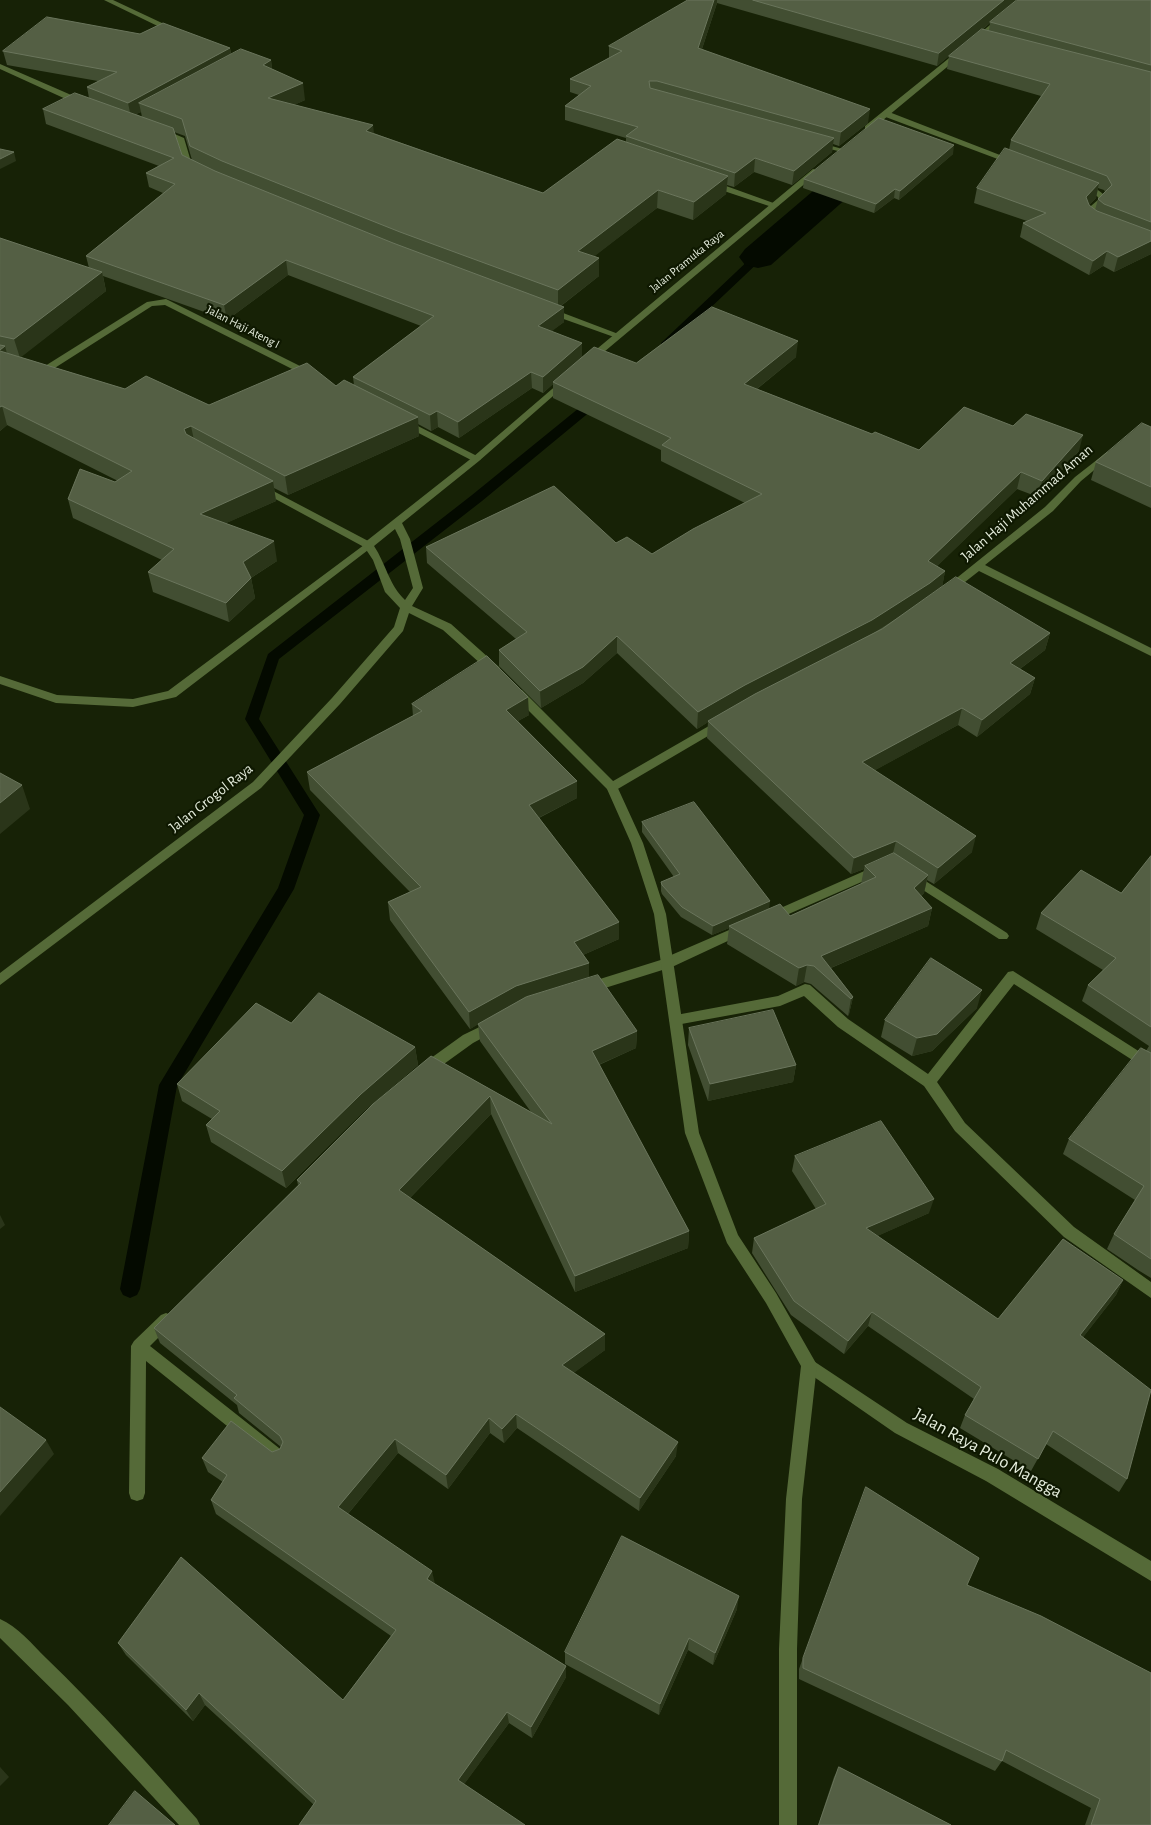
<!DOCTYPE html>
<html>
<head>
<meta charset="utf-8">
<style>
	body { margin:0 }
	canvas { display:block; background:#172206 }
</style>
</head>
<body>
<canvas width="1151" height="1825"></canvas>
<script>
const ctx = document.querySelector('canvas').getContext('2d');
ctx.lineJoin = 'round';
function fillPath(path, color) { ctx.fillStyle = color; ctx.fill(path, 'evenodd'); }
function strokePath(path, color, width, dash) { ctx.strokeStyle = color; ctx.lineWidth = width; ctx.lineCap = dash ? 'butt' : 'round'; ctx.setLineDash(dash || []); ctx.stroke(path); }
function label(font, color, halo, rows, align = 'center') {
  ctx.font = font + ' "Alegreya Sans",sans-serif'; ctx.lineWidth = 4.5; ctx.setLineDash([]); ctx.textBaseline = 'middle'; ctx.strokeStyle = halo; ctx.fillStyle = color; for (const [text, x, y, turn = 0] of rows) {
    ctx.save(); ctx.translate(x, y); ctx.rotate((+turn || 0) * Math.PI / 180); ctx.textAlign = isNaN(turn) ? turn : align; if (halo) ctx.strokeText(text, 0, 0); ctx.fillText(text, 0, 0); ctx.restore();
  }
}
const stream = new Path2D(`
	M758,254L764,257L762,259L669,347H661V343L754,255Z
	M599,394L605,398L603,401L482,501L279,659L259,719L320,815L294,889L177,1086L140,1289L137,1295L130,1298L123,1295L120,1289L159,1085L278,888L304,815L245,719L268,654L472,495L595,395Z`);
const canal = new Path2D(`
	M886,135L898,139L904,146L898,153L771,265L758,268L745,265L739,257L745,249L874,139Z`);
const service = new Path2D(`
	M260,484L372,543L373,545L372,547H364L257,489L255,487Z
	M878,865L884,870L882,873L775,920H767L765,917L767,914Z
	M913,873L1007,933L1009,936L1007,939H999L909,881L907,878L909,875Z
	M743,924L747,926L749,929L747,932L672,967H662L661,963L662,959Z`);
const minor = new Path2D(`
	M104,0H113L179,31L172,33Z
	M0,64L85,101L86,103L79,105L0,69Z
	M883,112H889L1018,162L1011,164L883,116Z
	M159,130H165L184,138L192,165L198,167V171L185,168L177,141L159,134Z
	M814,141L846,150L842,152L814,145Z
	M709,182H715L779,205L772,207L709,186Z
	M1079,185C1089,185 1102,190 1107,199L1092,213L1099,220L1098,222L1087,219L1084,212L1099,199L1097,196L1079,189Z
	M166,299L314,373L316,375L311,378L308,377L165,305L152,306L50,371L35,370L30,367L35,364L45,366L147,302Z
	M544,308H550L621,335L614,337L544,312Z
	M404,419L479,457L481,459L476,462L473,461L401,424V420Z
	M1107,452L1112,455L1110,457L1081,481L1053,511L985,565L1151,648V656L979,571L951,593H943V589L1045,507L1075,477Z
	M368,542L372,543V547L176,697L133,707L56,703L0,684V676L57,695L133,699L168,691Z
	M721,719L725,720L727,723L725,726L616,790H608L606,787L608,784Z
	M667,958L672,959L673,963L672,967L589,993L584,992L583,988L584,984Z
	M1013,971L1151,1059V1072L1014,984L937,1082L965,1123L1074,1227L1151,1282V1298L1064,1237L955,1131L924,1086L838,1027L804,996L780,1006L676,1025L671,1024L669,1020L671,1016L676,1015L778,996L805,984L810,985L848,1019L928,1074L1008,972Z
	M494,1020L499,1021L501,1025L499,1029L473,1043L430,1074L425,1076L420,1074L418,1070L420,1066L463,1035Z
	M166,1313L171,1315L174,1320L171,1325L150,1346L284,1452L286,1457L284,1462L278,1465L272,1462L146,1361L145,1493L143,1499L137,1501L131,1499L129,1493L131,1346L134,1341L161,1315Z
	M809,1358L907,1423L998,1469L1151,1561V1581L986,1481L895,1433L804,1370L801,1365L804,1360Z
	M0,1619C17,1626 33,1645 46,1658C99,1709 148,1764 197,1819L200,1825H179L68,1705L0,1638Z`);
const tertiary = new Path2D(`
	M1021,0H1028L871,130H865V126Z
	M813,169L820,171L592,362H586V358Z
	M566,377L571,380L569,382L479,461L402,523L410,539L423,588L412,606L451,624L499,667L501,670L499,673H491L443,630L409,613L403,631L340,704L261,788L0,985V973L253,782L332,698L394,627L400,608L385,592L373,560L363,545L364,543L473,457ZM395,529L400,539L413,588L405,600C389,585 386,564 374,546Z
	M518,689L522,690L616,784L643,843L666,914L699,1133L738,1235L776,1293L817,1365L802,1499L797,1649V1825H779V1649L786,1499L801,1366L766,1303L727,1243L685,1133L654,914L631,843L607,789L514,696L512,693Z`);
const wall = new Path2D(`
	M688,0H1151V254L1114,272L1103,266L1089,275L1020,237L1023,223L1027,221L974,203L977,188L1009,150L1011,140L1041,96L947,69L949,56L937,66L717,3L702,49L868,123L839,146L833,144L832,152L792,185L754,172L734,187L727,185L726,194L693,220L657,208L594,256L599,258V276L561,306L564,307V322L551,331L582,357L636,363L796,357L757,389L872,434L919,450L1079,451L1038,497L1017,489L937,566L945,571L942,587L1050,633L1045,650L1020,669L1035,678L1030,694L977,737L958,725L875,770L972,852L934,884L927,880L924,893L921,896L932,908L928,926L831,968L853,997L849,1014L848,1016L811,984L804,982L796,986L727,944L729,928L712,935L681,917L662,894L661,891V882L674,877L642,832V822L769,909L790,916L861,884L864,869L851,874L707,738L708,722L697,729L617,653L583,683L541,708L499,666V650L516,639L427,563L426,547L616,543L652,554L745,503L661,461V450L553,398V384L543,393L532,388L459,438L438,427L431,431L418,424L419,436L288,495L274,488L276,501L226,523L277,561L251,578L255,598L229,622L153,592L148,572L162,560L73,518L68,499L115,482L118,481L7,425L0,431V238L89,268L86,256L163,193L149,187L146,173L159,166L46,124L43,109L89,98L87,87L98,81L7,65L3,51L140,34L230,48L231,54L271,60L272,69L305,100L294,105L543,193L626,142V138L565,120V106L579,95L570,92V79L609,58V46ZM990,23L989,30L983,29ZM141,112L142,117L136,114ZM174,132L185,136L192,160L182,155ZM1098,188L1104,190L1105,192L1098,199L1095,210L1089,205L1096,198ZM288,275L421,326L353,377L354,385L336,386L209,405L125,389L20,357L106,291L103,276L227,320Z
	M953,154L899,200L894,198L874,213L803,188L804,179Z
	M1151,427V508L1091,480L1096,462Z
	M412,704L529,715L518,721L577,781V798L539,818L619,922V939L583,955L589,963V977L637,1031L636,1048L599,1065L689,1231L688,1248L575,1292L491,1114L410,1198L605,1334V1350L573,1373L676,1456L639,1511L517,1428L504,1443L490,1433L448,1489L398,1453L348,1514L434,1583L566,1666V1677L532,1738L509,1723L464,1784L313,1804L205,1705L193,1721L126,1655L118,1643L343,1700L391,1636L216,1514L211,1500L223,1482L208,1472L202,1458L272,1452L280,1449L281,1447L239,1413L237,1405L160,1343L154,1328L298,1185L297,1180L431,1056L531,1112L480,1041L478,1024L470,1029L390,920L388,902L410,892L310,790L307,772L413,716Z
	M1151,856V1278L1138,1270L1107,1249L1114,1234L1135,1200L1063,1154L1069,1139L1146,1051L1149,1046L1082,1001L1088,985L1103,970L1036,929L1041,913L1121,893Z
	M977,1008L932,1051L912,1056L881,1037L885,1020Z
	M291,1023L415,1047L418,1065L364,1111L286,1188L211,1142L206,1125L212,1119L182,1101L177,1084Z
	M689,1028L796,1065L793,1082L708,1101L688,1045Z
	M795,1156L929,1213L877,1236L998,1319L1123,1280L1116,1295L1083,1337L1127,1479L1119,1492L1046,1444L1031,1471L960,1428L965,1415L974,1399L868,1326L844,1354L791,1315L752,1253L754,1238L816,1209L792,1171Z
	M967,1585L1151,1825H1085L1091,1808L1002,1761L995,1771L799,1679V1669L803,1658Z
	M737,1609L713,1665L688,1650L659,1715L565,1664V1652Z
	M839,1767L951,1825H818L834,1777Z`);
const shadedWall = new Path2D(`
	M714,0H717V3L698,61V48Z
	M1004,0H1018L937,66L939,53Z
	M230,48L232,62L139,103L141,112L131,117L128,103Z
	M271,60L273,77L263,65Z
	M303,83L305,100L271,116L268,98Z
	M870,109L868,123L839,146L841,132Z
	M373,125L375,142L366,131Z
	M834,138L832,152L792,185L794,171Z
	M954,145L953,154L899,200L900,191Z
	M14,152L16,161L0,169V159Z
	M755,158L754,172L734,187L735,173Z
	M728,176L726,194L693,220L694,202Z
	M1099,183L1096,198L1082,212L1086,197Z
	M895,189L894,198L874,213L876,204Z
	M658,190L657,208L578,269V251Z
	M1151,241V254L1114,272L1118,257Z
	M1107,251L1103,266L1089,275L1093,261Z
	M599,258V276L558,308V290Z
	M286,260L288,275L227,320L224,305Z
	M102,272L106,291L20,358L14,339Z
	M564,307V322L538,342V326Z
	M798,341L796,357L743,400L744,384Z
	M582,343V359L553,382V384L543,393V377Z
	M5,346L10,365L0,354V350Z
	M531,372L532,388L459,438L458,422Z
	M2,406L7,425L0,431V407Z
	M437,411L438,427L431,431L430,415Z
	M418,417L419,436L288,495L285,476Z
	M191,426L195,445L188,448L184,429Z
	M1083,435L1079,451L1038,497L1042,481Z
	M1021,472L1017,489L925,578L928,561Z
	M273,481L276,501L204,533L200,514Z
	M274,541L277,561L246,581L243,562Z
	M945,571L942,588L927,599L869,636L743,701L697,729L698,712L745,685Z
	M251,578L255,598L229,622L226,603Z
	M1050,633L1045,650L1005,680L1010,663Z
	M617,636V653L583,683L541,708L540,691Z
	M1035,678L1030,694L977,737L982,720Z
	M528,697L529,715L507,727L506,710Z
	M962,708L958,725L859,779L862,762Z
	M577,781V798L530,822L529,805Z
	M22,785L30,809L0,834V803Z
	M976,836L972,852L934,884L938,868Z
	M896,841L892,857L865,866L864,869L851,874L854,858Z
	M928,875L924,893L910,906L914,888Z
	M770,901L769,910L729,926V928L712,935L713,926Z
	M932,908L928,926L821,972V956Z
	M619,922V939L574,959V942Z
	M589,963V980L516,1003L470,1029L469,1012L516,986Z
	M807,965L804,982L796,986L799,968Z
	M982,990L977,1008L932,1051L912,1056L917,1038Z
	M853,997L849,1014L848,1016L851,999Z
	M637,1031L636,1048L591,1068L592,1051Z
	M415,1047L418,1065L364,1111L286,1188L282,1171L361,1094Z
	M796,1065L793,1082L708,1101L710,1084Z
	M490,1096L491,1114L401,1207L399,1190Z
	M934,1199L929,1213L862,1243L866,1228Z
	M0,1215L5,1225L0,1229Z
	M689,1231L688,1248L575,1292V1276Z
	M1123,1280L1116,1295L1074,1349L1080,1335Z
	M872,1312L868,1326L844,1354L848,1341Z
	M605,1334V1350L563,1381L562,1365Z
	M516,1414L517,1428L504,1443L502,1429Z
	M489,1418L490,1433L448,1489L446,1475Z
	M395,1439L398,1453L342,1521L338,1507Z
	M46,1440L54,1454L0,1516V1492Z
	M678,1442L676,1456L639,1511L640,1498Z
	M432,1571L435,1584L427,1579Z
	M739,1596L737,1609L713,1665L715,1653Z
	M689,1638L688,1650L659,1715L660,1704Z
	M566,1666V1677L532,1738L531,1727Z
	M199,1693L205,1705L193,1721L186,1710Z
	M507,1712L509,1723L460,1790L458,1780Z
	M0,1767L9,1777L0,1786Z`);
const building = new Path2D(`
	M688,0H714L698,48L870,109L841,132L657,81H649L650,88L834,138L794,171L755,158L735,173L626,136L638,127L565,106L591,86L570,79L622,51L609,46Z
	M753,0H1004L939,53Z
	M1017,0H1151V65L990,22Z
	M47,17L140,34L163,23L230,48L128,103L87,87L117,72L3,51Z
	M982,29L1151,72V222L1104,204L1098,199L1112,185L1107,176L1011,140L1050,84L949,56Z
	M241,49L271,60L263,65L303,83L268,98L373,125L366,131L543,193L617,139L728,176L694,202L658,190L578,251L599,258L558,290L400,232L222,161L190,146L182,119L139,103Z
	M75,93L173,128L182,155L215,171L393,243L564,307L538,326L582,343L543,377L531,372L458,422L437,411L430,415L353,377L434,316L286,260L224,305L86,256L175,184L146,173L174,158L43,109Z
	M879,118L954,145L900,191L895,189L876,204L804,179Z
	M1005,148L1099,183L1086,197L1089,205L1097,211L1151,231V241L1118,257L1107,251L1093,261L1023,223L1046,213L977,188Z
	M0,149L14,152L0,159Z
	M0,238L102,272L14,339L0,336Z
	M712,307L798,341L744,384L872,434L875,432L919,450L964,407L1013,426L1026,414L1083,435L1042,481L1021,472L928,561L945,571L930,583L872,620L745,685L698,712L617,636L583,667L540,691L499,650L527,632L426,547L554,486L616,543L627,537L652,554L693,529L762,494L662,445L671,438L553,382L594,347L636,363Z
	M0,345L5,346L0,350Z
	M0,351L125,389L146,376L209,405L307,363L336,386L344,380L418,417L285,476L191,426L184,429L186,434L273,481L200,514L274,541L243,562L251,578L226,603L148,572L174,549L68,499L80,469L115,482L132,471L2,406L0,407Z
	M1142,423L1151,427V487L1096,462Z
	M956,577L1050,633L1010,663L1035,678L982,720L962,708L862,762L976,836L938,868L896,841L854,858L708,721L755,694L882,629Z
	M487,656L528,697L506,710L577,781L529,805L619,922L574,942L589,963L516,986L469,1012L388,902L421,887L307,772L422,711L412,704Z
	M0,773L22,785L0,803Z
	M694,802L770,901L713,926L682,907L662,885L661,882L680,874L642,822Z
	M894,853L928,875L914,888L932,908L821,956L853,997L851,999L814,966L807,965L799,968L729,926L780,904L790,916L876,877L865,866Z
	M1151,856V1027L1088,985L1116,958L1041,913L1081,870L1121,893Z
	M931,958L982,990L937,1034L917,1038L885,1020Z
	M598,975L637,1031L592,1051L689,1231L575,1276L490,1096L399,1190L605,1334L562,1365L678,1442L640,1498L516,1414L502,1429L489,1418L446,1475L395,1439L338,1507L432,1571L427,1579L566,1666L531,1727L507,1712L458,1780L525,1825H299L316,1801L199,1693L186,1710L118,1643L181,1557L343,1700L396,1630L211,1500L227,1475L202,1458L231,1421L272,1452L280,1449L283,1442L280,1436L234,1398L237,1395L154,1328L301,1183L297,1180L373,1104L431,1056L552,1124L478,1024L526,997Z
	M319,993L415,1047L361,1094L282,1171L206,1125L220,1111L177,1084L256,1003L291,1023Z
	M773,1010L796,1065L710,1084L689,1028Z
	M1141,1048L1151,1053V1259L1114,1234L1144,1186L1069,1139Z
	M881,1121L934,1199L866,1228L998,1319L1063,1239L1123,1280L1080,1335L1151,1390L1127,1479L1053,1431L1038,1459L965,1415L981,1387L872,1312L848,1341L794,1301L754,1238L826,1204L795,1156Z
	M0,1407L46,1440L0,1492Z
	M866,1487L979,1558L967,1585L1041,1616L1151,1673V1825H1091L1100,1799L1006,1750L1002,1761L803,1668V1658Z
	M622,1536L739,1596L715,1653L689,1638L660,1704L565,1652Z
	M839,1767L951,1825H819Z
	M135,1791L175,1825H109Z`);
const farStreetnames = [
	["Jalan Pramuka Raya",687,261,-39],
	["Jalan Haji Ateng I",243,327,27]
];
const streetNames = [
	["Jalan Haji Muhammad Aman",1027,503,-41],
	["Jalan Grogol Raya",211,798,-38]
];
const nearStreetnames = [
	["Jalan Raya Pulo Mangga",988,1453,29]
];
fillPath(stream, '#040a00');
fillPath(canal, '#040a00');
fillPath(service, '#556a38');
fillPath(minor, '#556a38');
fillPath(tertiary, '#556a38');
fillPath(wall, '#424e32');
fillPath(shadedWall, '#2a3519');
fillPath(building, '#545f44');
strokePath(building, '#6a755c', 1);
label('12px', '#e5eddc', '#0e1800', farStreetnames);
label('15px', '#e5eddc', '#0e1800', streetNames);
label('18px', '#e5eddc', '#0e1800', nearStreetnames);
</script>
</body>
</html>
